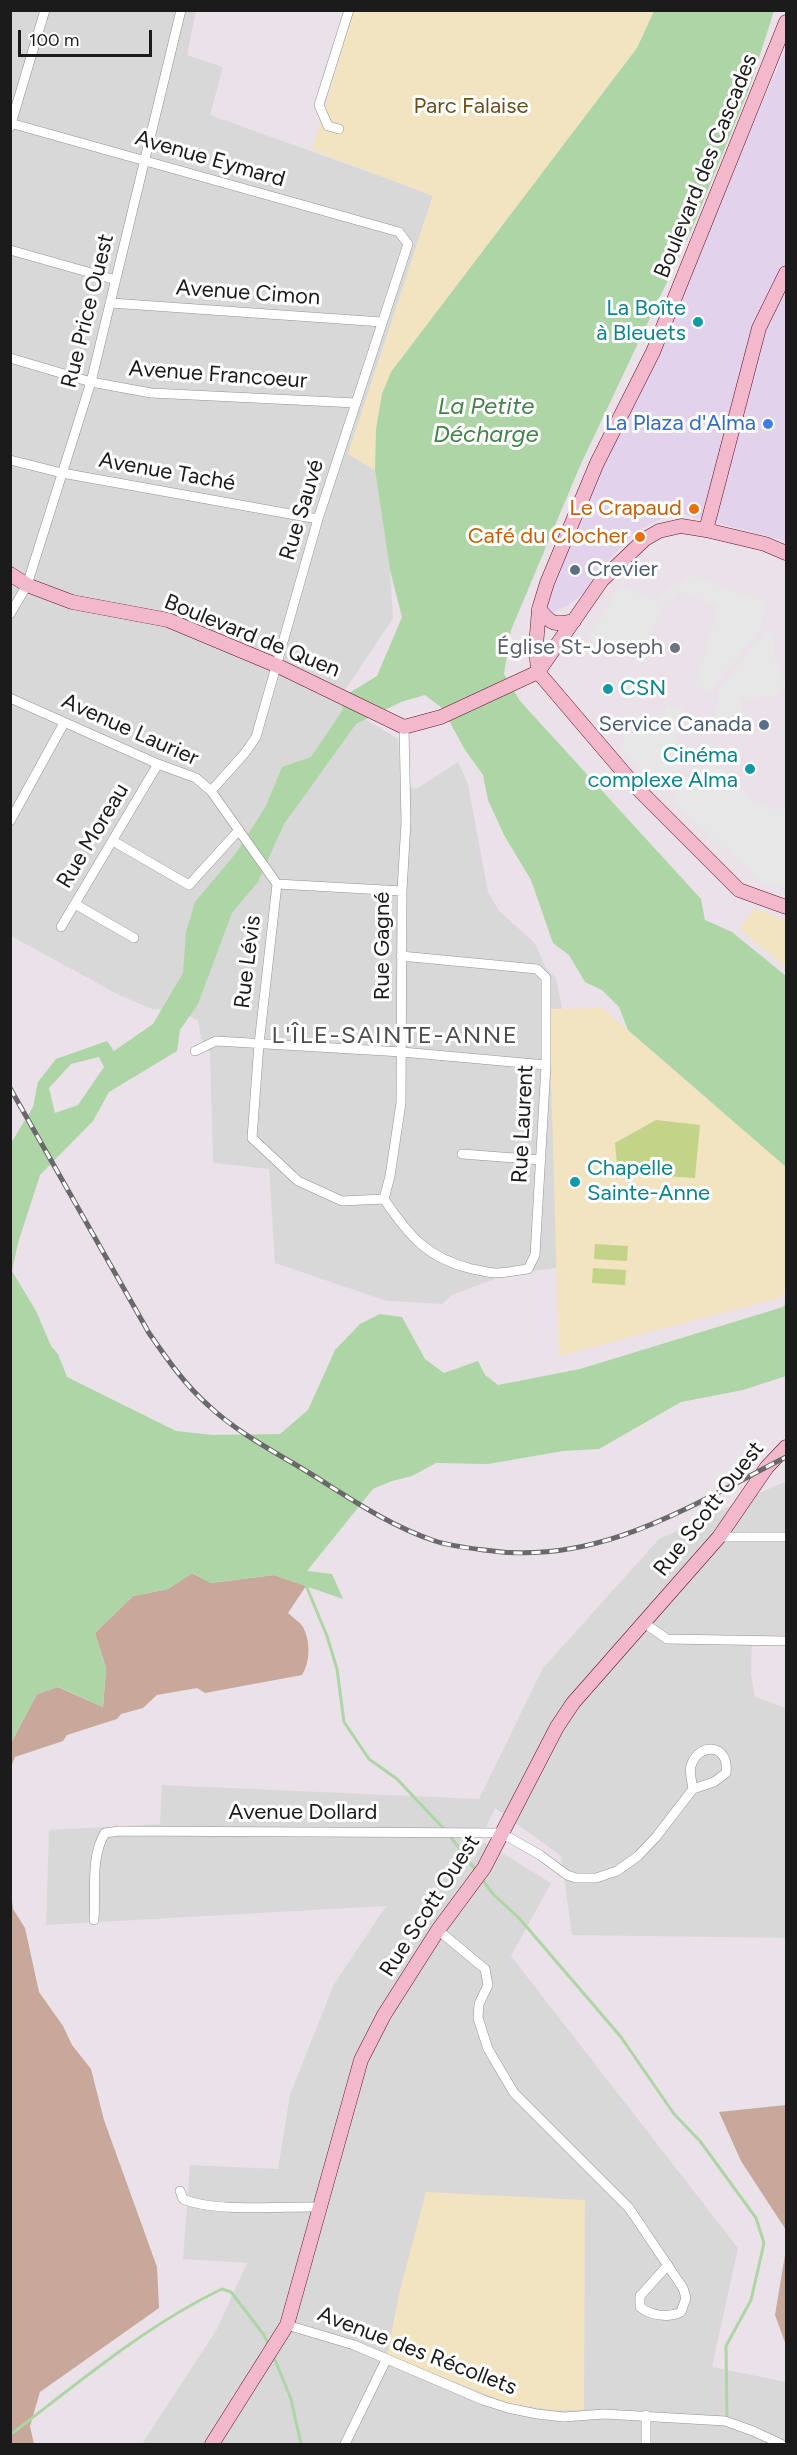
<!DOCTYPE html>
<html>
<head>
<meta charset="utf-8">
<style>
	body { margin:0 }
	#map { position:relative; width:797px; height:2455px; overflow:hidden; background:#ebe1e9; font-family:Figtree,sans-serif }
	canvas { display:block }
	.frame { position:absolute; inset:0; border:12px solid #1b1b1b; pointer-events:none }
	.scale { position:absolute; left:18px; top:30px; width:134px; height:27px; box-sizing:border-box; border:3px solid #1b1b1b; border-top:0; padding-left:8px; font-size:18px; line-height:21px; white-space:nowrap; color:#1b1b1b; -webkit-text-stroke:4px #fff; paint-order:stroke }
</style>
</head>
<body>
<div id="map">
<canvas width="797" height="2455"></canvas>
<div class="frame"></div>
<div class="scale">100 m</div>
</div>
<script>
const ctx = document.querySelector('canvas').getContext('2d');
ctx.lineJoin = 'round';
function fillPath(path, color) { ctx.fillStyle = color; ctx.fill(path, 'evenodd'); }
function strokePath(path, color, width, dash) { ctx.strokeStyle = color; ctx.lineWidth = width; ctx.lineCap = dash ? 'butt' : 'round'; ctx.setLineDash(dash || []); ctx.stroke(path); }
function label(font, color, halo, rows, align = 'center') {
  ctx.font = font + ' Figtree,sans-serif'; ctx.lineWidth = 6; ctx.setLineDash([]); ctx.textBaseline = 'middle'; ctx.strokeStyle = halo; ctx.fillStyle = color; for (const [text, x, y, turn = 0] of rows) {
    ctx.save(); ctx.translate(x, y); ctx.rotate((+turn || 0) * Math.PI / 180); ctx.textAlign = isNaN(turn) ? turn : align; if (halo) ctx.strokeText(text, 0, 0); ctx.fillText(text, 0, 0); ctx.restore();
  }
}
const residential = new Path2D(`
	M10,11H196L187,55L223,67L210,115L433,195L348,454L375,470L390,570L393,618L337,702L398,739L401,785L416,789L458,762L468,784L488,892L499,911L534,942L546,968L556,978L568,1039L557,1268L508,1274L452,1295L442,1304L387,1301L275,1263L269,1169L213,1163L210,1053L201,1038L198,1020L174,1011L152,1009L117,994L11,936Z
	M786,1481V1640L752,1641L751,1674L755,1697L786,1708V1938L572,1935L561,1856L495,1808L468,1867L484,1842L551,1883L511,1956L738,2248L712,2367L786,2382V2444H142L217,2329L247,2263L183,2259L190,2165L278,2169L290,2095L333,1986L386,1906L46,1925L49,1830L160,1824L162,1785L479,1799L543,1668L659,1539Z`);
const commercial = new Path2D(`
	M786,49V541L678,513L656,521L633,534L610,559L584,593L570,604L553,613L545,604L547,592Z`);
const forest = new Path2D(`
	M192,1573L211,1583L274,1575L306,1586L288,1613C292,1617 300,1622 303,1627C311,1642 310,1662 302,1675L205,1693L197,1688L157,1695L143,1708L121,1714L117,1719L67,1735L63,1741L15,1757L11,1767V1743L37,1694L58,1687L103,1707L106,1668L95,1633L133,1596L168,1589Z
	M11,1893L13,1909L25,1928L39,1992L63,2026L72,2045L91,2069L104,2120L157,2267L159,2308L40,2392L30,2426L34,2444H10Z
	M786,2105V2230L741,2161L719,2112Z
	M786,2249V2345L775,2315Z`);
const park = new Path2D(`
	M649,10L653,13L637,48L391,372C378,405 376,436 375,470L348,454L433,196L312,150L345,40L351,11Z
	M754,908L786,921V968L740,929Z
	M602,1008L786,1167V1290L779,1298L559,1356L549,1009Z
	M426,2192L585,2200L584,2410H551L508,2403L387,2355L400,2290Z`);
const pitch = new Path2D(`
	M656,1120L700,1125L695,1178L618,1173L615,1143Z
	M595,1244L628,1246L627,1261L594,1259Z
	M593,1268L626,1270L625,1285L592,1283Z`);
const parking = new Path2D(`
	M691,576L767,603L760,630L711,691L695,687L716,616L717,607L712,603L681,592L664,603L642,657L586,640L621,586L657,601L665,591Z
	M766,630L774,636V654L786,683L774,698L769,696L741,699L742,714L728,715L727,730L714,731L718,691Z
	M667,705L683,708L677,743L686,744L682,769L667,774L644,773L622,749L627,717L662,722Z
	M714,762L753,800L769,809L786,808V886L765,885L674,803L677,782L697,781Z`);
const water = new Path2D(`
	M654,11H774L749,89L691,231L580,466L511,630L504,674L520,701L701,899L705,920L732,932L786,976V1167L628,1030L619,1007L602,990L585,982L569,955L553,943L531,880L504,835L488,800L483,775L465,750L442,708L425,695L401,702L356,724L284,824L258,882L232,913L198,1004L180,1030L177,1051L109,1092L93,1121L40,1175L18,1243L12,1271L36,1311L51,1346L58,1354L67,1377L176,1431L213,1435L280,1434L308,1410L335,1350L360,1324L380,1314L402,1317L425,1359L444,1373L478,1361L485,1375L498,1385L580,1369L783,1307L786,1303V1376L743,1390L681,1402L599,1449L563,1451L488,1464L436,1463L412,1476L392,1481L373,1489L307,1571L332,1574L343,1599L274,1575L210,1583L193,1573L168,1589L133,1596L95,1633L106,1668L103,1707L59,1687L37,1694L11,1743V1143L33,1107L38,1082L56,1059L107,1041L114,1051L153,1024L183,973L186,932L195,902L236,853L266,806L282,767L311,757L342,711L344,696L377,676L402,617L390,570L375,470L376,429L382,394L391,372L637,48ZM99,1057L104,1067L78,1105L55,1113L49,1088L71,1064Z`);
const stream = new Path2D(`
	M305,1583L327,1636L337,1669L344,1722L369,1759L397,1779L446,1831
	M450,1836L477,1872
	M482,1879L493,1894L519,1918L621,2037L674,2114L700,2141L756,2218L764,2243L751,2300L726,2346L727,2419
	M273,2355L291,2399L301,2444
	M10,2435C78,2383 145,2326 222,2289L231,2292L264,2335L269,2346`);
const street = new Path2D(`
	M10,123L399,232L408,244L318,519L256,737L245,753L211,791
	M10,127L45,10
	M339,129L328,126L319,105L349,10
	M10,250L116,280
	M111,303L382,322
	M10,358L91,382L151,393L356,403
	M10,460L62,473L318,519
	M10,614L27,585L91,382L181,10
	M10,698L158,764L196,778L211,791L277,884L402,891
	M10,821L64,723
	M113,841L189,885L239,830
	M277,884L259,1044L252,1138L298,1181L342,1201L384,1199C409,1236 427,1258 472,1269C480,1270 488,1273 495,1273C506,1273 517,1270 528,1269L535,1255L546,1065V978L537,969L401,956
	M75,904L134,938
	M61,927L158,764
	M195,1051L216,1041L402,1052L546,1065
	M462,1154L541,1160
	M384,1199L390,1176L401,1103L402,891L406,822L404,727
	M719,1537H786
	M644,1623L667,1639L786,1641
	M94,1920C96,1892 90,1857 105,1833L119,1831L501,1833L540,1855L567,1875L576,1878H596L617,1871L638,1856L656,1837L693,1789L714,1782L726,1773C730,1743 698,1742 691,1766C689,1772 692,1782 693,1789
	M438,1930L485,1969L488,1985L479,2004L478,2018L488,2049L514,2093L629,2208L683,2288L686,2298L681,2312C669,2318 651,2316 640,2307V2296L668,2265
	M180,2191L183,2199C216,2213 283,2206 321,2207
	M287,2325L354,2345L483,2400L508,2408L537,2414L564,2417L604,2414L725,2421L753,2431L781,2444
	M345,2444L386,2360
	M646,2444V2415`);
const secondary = new Path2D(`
	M786,22L653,352L597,463L547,583L539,609L536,646L538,672L636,787L739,890L786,907
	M706,530L759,328L786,273
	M10,574L27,585L72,602L168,620L278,666L404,727L441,717L538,672L602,580L645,539L659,531L681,526L706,530L765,544L786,553
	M539,609C552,625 554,625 574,621
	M212,2444L287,2325L361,2060L384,2015L438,1930L484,1868L557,1727L573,1703L719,1537L767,1467L786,1447`);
const rail = new Path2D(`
	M10,1088L149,1333C167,1359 185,1385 209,1406C239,1434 277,1453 311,1474C351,1499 390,1526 435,1541C451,1546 468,1548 484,1550C598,1567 690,1506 786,1457`);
const markers = [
	[698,322,6,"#0f9aa8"],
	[768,424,6,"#3f7fe0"],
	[694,509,6,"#e8710a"],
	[640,537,6,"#e8710a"],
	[575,570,6,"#5c6f8a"],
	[675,648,6,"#6b7280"],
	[608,689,6,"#0f9aa8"],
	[764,725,6,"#5c6f8a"],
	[750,769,6,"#0f9aa8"],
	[575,1182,6,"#0f9aa8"]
];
const parkNames = [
	["Parc Falaise",471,107]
];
const streetNames = [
	["Avenue Eymard",210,159,16],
	["Boulevard des Cascades",706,166,-68],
	["Avenue Cimon",248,293,4],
	["Rue Price Ouest",88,311,-76],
	["Avenue Francoeur",218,375,4],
	["Avenue Taché",167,472,10],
	["Rue Sauvé",302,510,-73],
	["Boulevard de Quen",252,636,22],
	["Avenue Laurier",130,730,24],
	["Rue Moreau",93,836,-59],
	["Rue Gagné",383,946,-90],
	["Rue Lévis",248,962,-83],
	["Rue Laurent",523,1124,-87],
	["Rue Scott Ouest",709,1509,-52],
	["Avenue Dollard",303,1813],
	["Rue Scott Ouest",430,1906,-57],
	["Avenue des Récollets",417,2351,21]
];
const cultureNames = [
	["La Boîte",686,309],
	["à Bleuets",686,334],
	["CSN",620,689,"left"],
	["Cinéma",738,756],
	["complexe Alma",738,781],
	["Chapelle",587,1169,"left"],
	["Sainte-Anne",587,1194,"left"]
];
const shopNames = [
	["La Plaza d'Alma",756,424]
];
const foodNames = [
	["Le Crapaud",682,509],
	["Café du Clocher",628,537]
];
const serviceNames = [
	["Crevier",587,570],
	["Service Canada",752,725,"right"]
];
const worshipNames = [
	["Église St-Joseph",663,648]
];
const waterNames = [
	["La Petite",486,407],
	["Décharge",486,435]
];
const neighbourhoodNames = [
	["L'ÎLE-SAINTE-ANNE",395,1036]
];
fillPath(residential, '#d9d8d9');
fillPath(commercial, '#e2d2eb');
fillPath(forest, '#c7a89a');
fillPath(park, '#f2e3c1');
fillPath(pitch, '#c3d387');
fillPath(parking, '#e7e7e7');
fillPath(water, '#aed5a6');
strokePath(stream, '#aed5a6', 3);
strokePath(street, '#929292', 10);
strokePath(secondary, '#641028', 15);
strokePath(street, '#fff', 9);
strokePath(secondary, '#f2b9cd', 14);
strokePath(rail, '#696969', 5);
strokePath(rail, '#fff', 3, [9]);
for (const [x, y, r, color] of markers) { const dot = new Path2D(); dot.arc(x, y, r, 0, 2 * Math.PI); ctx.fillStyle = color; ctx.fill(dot); strokePath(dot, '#fff', 2); }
label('22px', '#6c5016', '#fff', parkNames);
label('22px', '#1b1b1b', '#fff', streetNames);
label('22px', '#0d838f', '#fff', cultureNames, 'right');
label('22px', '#366cbe', '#fff', shopNames, 'right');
label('22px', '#c56008', '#fff', foodNames, 'right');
label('22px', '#4e5e75', '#fff', serviceNames, 'left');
label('22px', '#5b616d', '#fff', worshipNames, 'right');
label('italic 24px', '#45834b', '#fff', waterNames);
ctx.letterSpacing = '1.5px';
label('24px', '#4e4e4e', '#fff', neighbourhoodNames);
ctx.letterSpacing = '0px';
</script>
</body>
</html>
